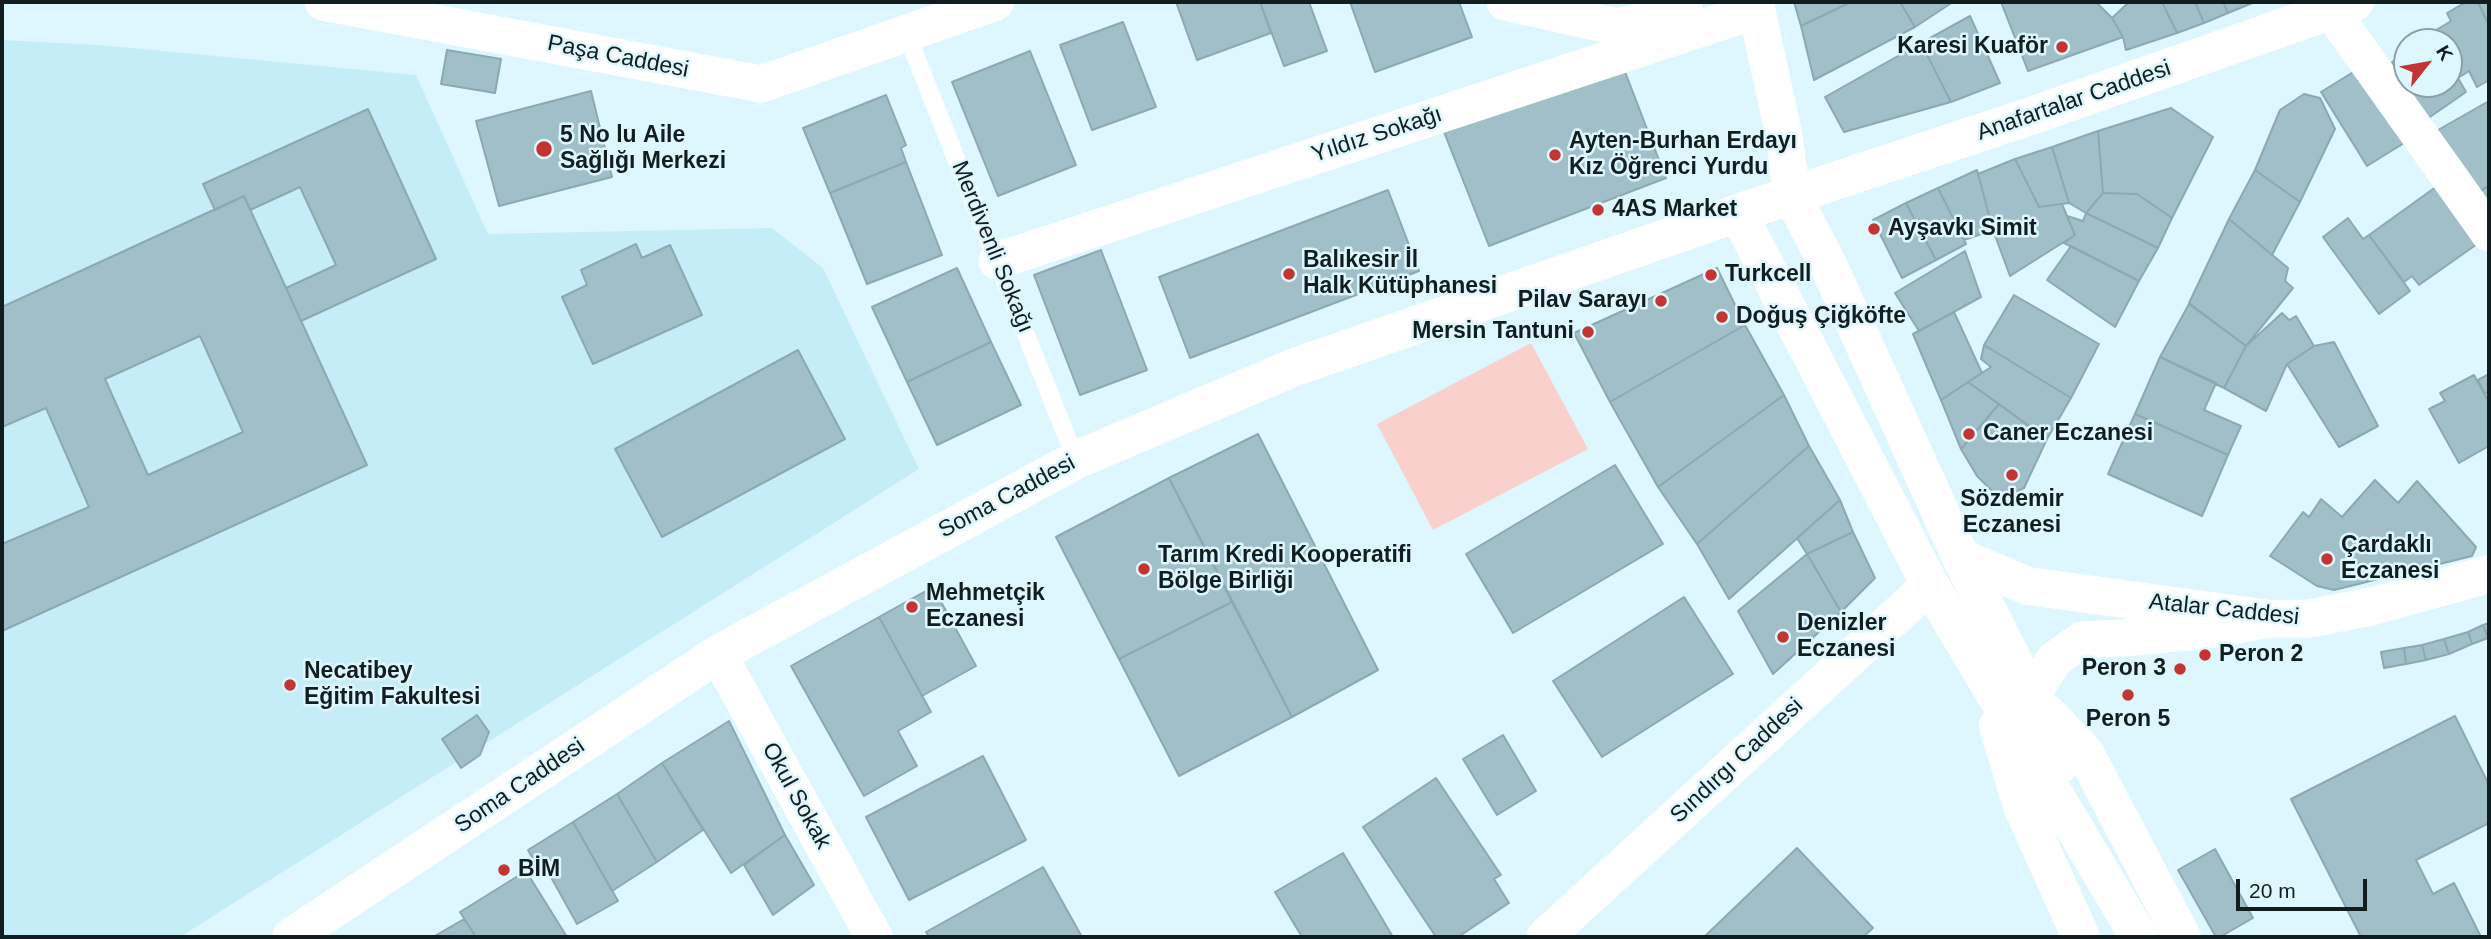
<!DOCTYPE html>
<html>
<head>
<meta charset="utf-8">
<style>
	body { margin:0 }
	#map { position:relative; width:2491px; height:939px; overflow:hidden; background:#def7fe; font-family:Helvetica,sans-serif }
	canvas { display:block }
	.frame { position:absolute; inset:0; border:4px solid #121d20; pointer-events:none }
	.north { position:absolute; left:2393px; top:28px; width:70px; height:70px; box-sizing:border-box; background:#def7fe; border:2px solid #8ca0a5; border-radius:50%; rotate:59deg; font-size:19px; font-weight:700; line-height:28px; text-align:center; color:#121d20 }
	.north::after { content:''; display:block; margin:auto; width:24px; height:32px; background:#c33433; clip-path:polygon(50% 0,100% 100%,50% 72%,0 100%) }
	.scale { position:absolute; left:2236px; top:879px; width:131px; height:32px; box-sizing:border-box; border:4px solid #121d20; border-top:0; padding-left:9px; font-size:21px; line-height:24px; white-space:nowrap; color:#121d20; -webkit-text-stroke:5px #def7fe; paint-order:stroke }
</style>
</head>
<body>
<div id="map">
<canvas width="2491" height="939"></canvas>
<div class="frame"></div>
<div class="north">K</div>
<div class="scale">20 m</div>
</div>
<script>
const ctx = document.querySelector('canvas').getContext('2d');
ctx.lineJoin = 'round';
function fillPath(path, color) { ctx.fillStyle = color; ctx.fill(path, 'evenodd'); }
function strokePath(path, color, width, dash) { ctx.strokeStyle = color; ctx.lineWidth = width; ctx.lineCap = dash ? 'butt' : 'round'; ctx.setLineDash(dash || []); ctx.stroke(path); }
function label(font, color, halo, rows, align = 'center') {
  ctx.font = font + ' Helvetica,sans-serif'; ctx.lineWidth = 5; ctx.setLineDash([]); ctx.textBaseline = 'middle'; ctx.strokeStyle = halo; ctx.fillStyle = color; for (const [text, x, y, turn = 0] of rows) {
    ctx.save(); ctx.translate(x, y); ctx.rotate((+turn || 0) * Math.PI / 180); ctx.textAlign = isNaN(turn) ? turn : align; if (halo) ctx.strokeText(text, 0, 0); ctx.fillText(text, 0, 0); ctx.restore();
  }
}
const built = new Path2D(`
	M2,40L100,45L416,75L488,234L772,228L823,268L919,469L180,937H2Z`);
const green = new Path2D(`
	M1531,343L1588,449L1433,530L1377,424Z`);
const building = new Path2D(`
	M1176,2H1260L1271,33L1197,60Z
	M1260,2H1309L1327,51L1284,66Z
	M1350,2H1459L1472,37L1375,72Z
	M1794,2H1851L1801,26Z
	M1851,2H1900L1915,27L1814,80L1801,26Z
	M1900,2H1953L1915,27Z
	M2001,2H2096L2112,18L2123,37L2028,71Z
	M2129,2H2162L2177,33L2126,50L2123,37L2112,18Z
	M2162,2H2195L2204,23L2177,33Z
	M2195,2H2223L2228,13L2204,23Z
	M2223,2H2255L2228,13Z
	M2466,2H2478L2489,26V80L2477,87L2469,71L2458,78L2466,92L2427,119L2392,62L2407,53V84H2449V42H2408L2426,30L2428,35L2451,21L2447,13Z
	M2478,2H2489V26Z
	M1970,16L2000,83L1951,102L1921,43Z
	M1123,22L1156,107L1092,130L1060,45Z
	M1921,43L1951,102L1844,132L1825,97Z
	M447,50L501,59L495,93L441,84Z
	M1030,51L1076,165L998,196L952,82Z
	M1622,64L1666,178L1489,246L1444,132Z
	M2363,66L2409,140L2367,166L2321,92Z
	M591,91L612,177L499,206L476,121Z
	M2304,94L2320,98L2335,129L2300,202L2255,170L2280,110Z
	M886,95L906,145L901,148L906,162L830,193L803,128Z
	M2489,101V186L2478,192L2438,130Z
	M2171,108L2213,137L2172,218L2137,194L2103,193L2098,131Z
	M368,109L436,259L301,321L286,288L336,265L300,187L250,210L244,196L215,210L203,184Z
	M2098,131L2103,193L2086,213L2069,203L2052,147Z
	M2052,147L2069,203L2039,207L2015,159Z
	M2015,159L2039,207L2062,204L2075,235L2010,276L1993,230L1978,174Z
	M906,162L942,255L867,284L830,193Z
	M1977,170L1993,230L1964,240L1938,188Z
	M2255,170L2300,202L2272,255L2229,219Z
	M2440,184L2480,242L2419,285L2412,276L2404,282L2369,235Z
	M2489,186V210L2478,192Z
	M1938,188L1966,244L1936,260L1906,203Z
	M1388,190L1419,271L1190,358L1159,277Z
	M2103,193L2137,194L2172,218L2158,248L2086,213Z
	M244,196L367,465L2,631V544L89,507L46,408L2,427V307ZM200,336L243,432L148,475L105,379Z
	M1906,203L1936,260L1902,278L1873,220Z
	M2086,213L2158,248L2139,281L2064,243L2075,235L2067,216L2083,221Z
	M2348,218L2363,239L2369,235L2410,291L2379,314L2323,237Z
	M2229,219L2288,268L2285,281L2293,288L2246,346L2189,303Z
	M636,244L642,258L670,245L702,315L593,364L562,297L587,285L581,270Z
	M2071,246L2139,281L2115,327L2047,280Z
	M1101,250L1147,370L1080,395L1034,275Z
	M1965,251L1981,297L1919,331L1895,293Z
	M957,268L991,342L907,382L872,307Z
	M1717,268L1745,325L1610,402L1574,333Z
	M2014,295L2099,344L2071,398L1984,345Z
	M2189,304L2246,346L2224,388L2160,357Z
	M1954,312L1982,373L1941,400L1913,334Z
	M2282,313L2289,320L2296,316L2314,346L2287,364L2266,411L2224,388L2246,346Z
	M1745,325L1784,395L1658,487L1610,402Z
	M991,342L1021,405L937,445L907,382Z
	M2334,342L2378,426L2339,447L2287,364L2314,346Z
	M1984,345L2071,398L2047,439L1968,382L1991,367L1981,359Z
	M798,350L845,439L662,537L615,449Z
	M2160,357L2216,383L2204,410L2241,426L2228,455L2135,414Z
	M2489,374V391L2485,394L2478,380Z
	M2474,375L2489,402V446L2459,463L2429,409L2445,401L2440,393Z
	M1968,382L1999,404L1961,449L1941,400Z
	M1784,395L1809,446L1697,544L1658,487Z
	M1999,404L2047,439L2024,488L2000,499L1977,476L1961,449Z
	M2135,414L2228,455L2202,516L2108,474Z
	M1258,434L1378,670L1292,717L1169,478Z
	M1809,446L1840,500L1729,599L1697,544Z
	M1615,465L1663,544L1513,633L1466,554Z
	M1169,478L1232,602L1119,659L1056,537Z
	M2375,480L2398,503L2417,481L2476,547L2472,556L2334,590L2317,586L2270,556L2303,512L2309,517L2321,499L2342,517Z
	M1840,500L1853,532L1807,554L1797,538Z
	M1853,532L1875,578L1841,612L1807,554Z
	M1807,554L1841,612L1773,674L1738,611Z
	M933,587L976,666L922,696L879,617Z
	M1684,597L1733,674L1602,757L1553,681Z
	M1232,602L1292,717L1179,776L1119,659Z
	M879,617L931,712L898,731L917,766L864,796L791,666Z
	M2489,623V638H2488L2483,625Z
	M2483,625L2488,638L2472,644L2468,632Z
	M2468,632L2472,644L2449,654L2444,639Z
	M2444,639L2449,654L2426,660L2422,645Z
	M2422,645L2426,660L2406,664L2404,648Z
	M2404,648L2406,664L2384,668L2381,652Z
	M477,715L489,732L480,755L461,768L442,739Z
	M2455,716L2489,785V823L2416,860L2433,894L2454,883L2481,937H2361L2291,799Z
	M729,721L785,835L731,873L662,763Z
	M1503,735L1536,791L1497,815L1463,759Z
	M983,756L1026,840L909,900L866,817Z
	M662,763L703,830L657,862L617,794Z
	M1436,778L1501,875L1494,879L1509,903L1458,937H1436L1363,827Z
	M617,794L657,862L612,891L573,822Z
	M573,822L618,901L577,924L547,870L541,874L528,850Z
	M785,835L814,885L773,915L744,865Z
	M1797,848L1873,928L1863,937H1704Z
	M2215,849L2253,918L2220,937H2216L2178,870Z
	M1343,853L1393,937H1302L1275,892Z
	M1043,867L1082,937H929L926,932Z
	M526,871L567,937H476L460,912Z
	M464,919L476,937H433Z`);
const service = new Path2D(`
	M907,35L1076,460`);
const minor = new Path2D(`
	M323,2L761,84L996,2
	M1505,2L1617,27L1685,12
	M1755,2L1784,136L1792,195
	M2332,12L2489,233
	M997,261L1757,10
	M718,654L874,937
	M2031,696L2054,660L2082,640L2137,637L2225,628L2258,621
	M1545,937L1930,585`);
const secondary = new Path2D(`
	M1792,195L1831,271L1961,558L2031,696L2060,764
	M1738,213L1930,585L2139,937
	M1961,558L2028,586L2270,619H2307L2373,606L2489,574
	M2047,713L2085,753L2182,937
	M1998,726L2022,806L2081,937
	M291,937L718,654L1076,460L1295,367L1738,213L2028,117L2355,2`);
const markers = [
	[2062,47,7,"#c33433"],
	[544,149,9,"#c33433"],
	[1555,155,7,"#c33433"],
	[1598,210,7,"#c33433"],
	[1874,229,7,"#c33433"],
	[1289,274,7,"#c33433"],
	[1711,275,7,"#c33433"],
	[1661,301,7,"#c33433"],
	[1722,317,7,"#c33433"],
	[1588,332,7,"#c33433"],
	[1969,434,7,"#c33433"],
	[2012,475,7,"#c33433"],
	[2327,559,7,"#c33433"],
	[1144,569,7,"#c33433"],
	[912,607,7,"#c33433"],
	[1783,637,7,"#c33433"],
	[2205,655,7,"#c33433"],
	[2180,669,7,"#c33433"],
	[290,685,7,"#c33433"],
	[2128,695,7,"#c33433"],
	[504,870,7,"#c33433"]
];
const poiNames = [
	["Karesi Kuaför",2048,47,"right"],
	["5 No lu Aile",560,136],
	["Sağlığı Merkezi",560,162],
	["Ayten-Burhan Erdayı",1569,142],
	["Kız Öğrenci Yurdu",1569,168],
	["4AS Market",1612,210],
	["Ayşavkı Simit",1888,229],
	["Balıkesir İl",1303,261],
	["Halk Kütüphanesi",1303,287],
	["Turkcell",1725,275],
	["Pilav Sarayı",1647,301,"right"],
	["Doğuş Çiğköfte",1736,317],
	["Mersin Tantuni",1574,332,"right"],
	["Caner Eczanesi",1983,434],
	["Sözdemir",2012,500,"center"],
	["Eczanesi",2012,526,"center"],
	["Çardaklı",2341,546],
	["Eczanesi",2341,572],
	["Tarım Kredi Kooperatifi",1158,556],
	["Bölge Birliği",1158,582],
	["Mehmetçik",926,594],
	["Eczanesi",926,620],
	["Denizler",1797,624],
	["Eczanesi",1797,650],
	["Peron 2",2219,655],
	["Peron 3",2166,669,"right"],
	["Necatibey",304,672],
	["Eğitim Fakultesi",304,698],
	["Peron 5",2128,720,"center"],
	["BİM",518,870]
];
const streetNames = [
	["Paşa Caddesi",618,57,11],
	["Anafartalar Caddesi",2074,101,-19],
	["Yıldız Sokağı",1377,135,-18],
	["Merdivenli Sokağı",992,247,68],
	["Soma Caddesi",1007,497,-28],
	["Atalar Caddesi",2224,610,6],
	["Sındırgı Caddesi",1737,761,-43],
	["Soma Caddesi",520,786,-34],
	["Okul Sokak",796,796,61]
];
fillPath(built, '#c5edf8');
fillPath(green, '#f9d0cb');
fillPath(building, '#a1bfc8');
strokePath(building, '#8ca9b1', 2);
strokePath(service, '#fff', 18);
strokePath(minor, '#fff', 37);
strokePath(secondary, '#fff', 38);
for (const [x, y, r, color] of markers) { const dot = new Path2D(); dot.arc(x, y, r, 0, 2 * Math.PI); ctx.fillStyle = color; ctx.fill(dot); strokePath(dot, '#def7fe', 2.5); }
label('bold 23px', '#121d20', '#def7fe', poiNames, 'left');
label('23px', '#121d20', '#def7fe', streetNames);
</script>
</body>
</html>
